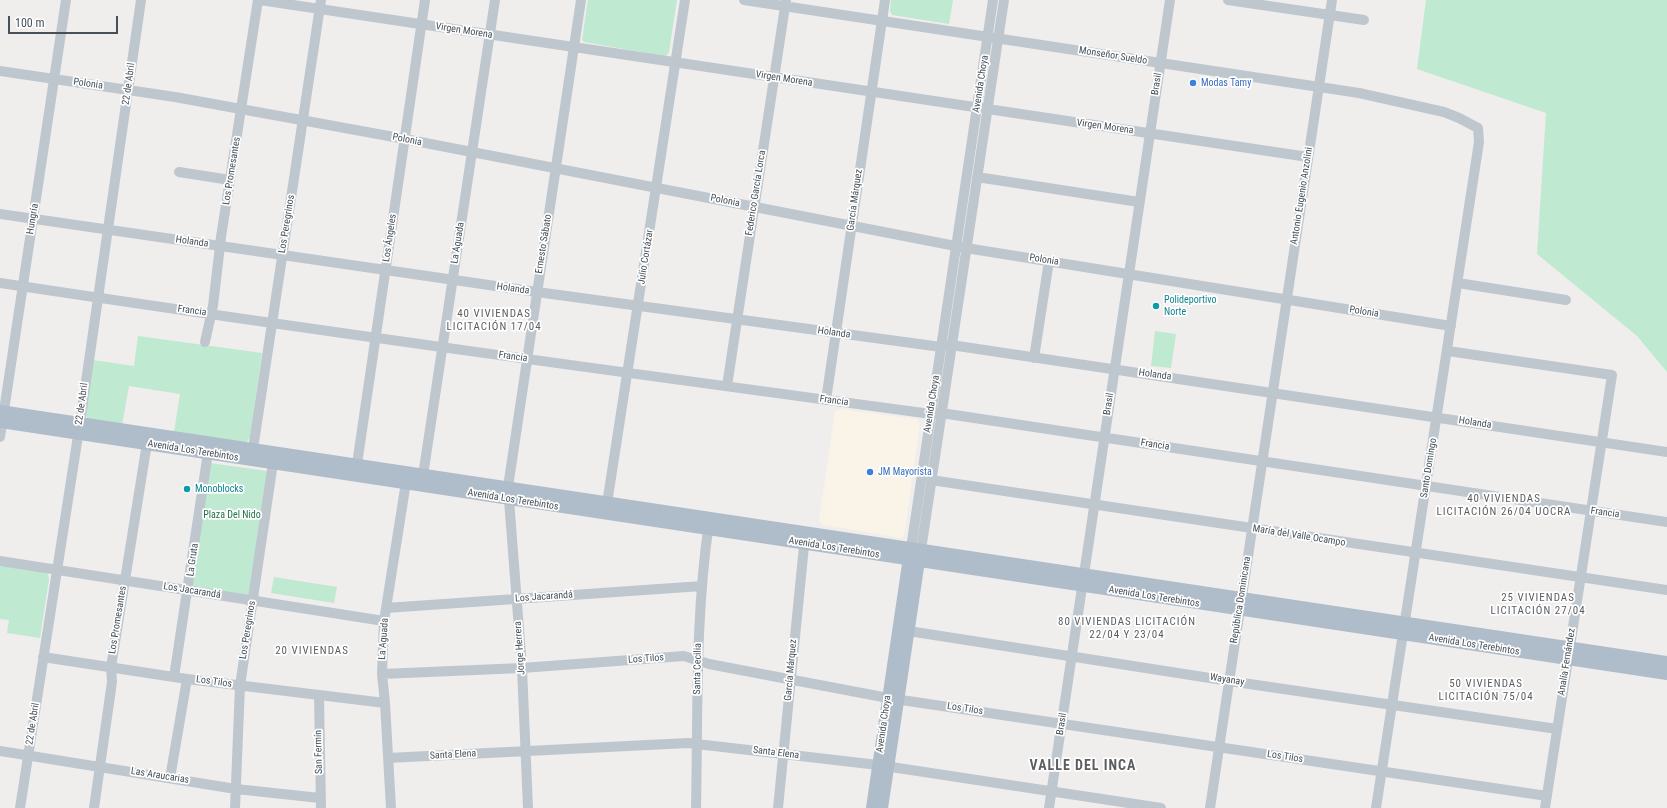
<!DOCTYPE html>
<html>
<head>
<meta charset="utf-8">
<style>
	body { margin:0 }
	#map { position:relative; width:1667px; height:808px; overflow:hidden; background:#f0eded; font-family:"Roboto Condensed",sans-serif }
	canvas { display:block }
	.scale { position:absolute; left:8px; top:16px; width:110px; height:18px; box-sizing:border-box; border:2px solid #475058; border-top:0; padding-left:5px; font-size:12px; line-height:14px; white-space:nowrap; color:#475058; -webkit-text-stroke:3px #fff; paint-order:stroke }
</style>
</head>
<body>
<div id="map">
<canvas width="1667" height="808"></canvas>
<div class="scale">100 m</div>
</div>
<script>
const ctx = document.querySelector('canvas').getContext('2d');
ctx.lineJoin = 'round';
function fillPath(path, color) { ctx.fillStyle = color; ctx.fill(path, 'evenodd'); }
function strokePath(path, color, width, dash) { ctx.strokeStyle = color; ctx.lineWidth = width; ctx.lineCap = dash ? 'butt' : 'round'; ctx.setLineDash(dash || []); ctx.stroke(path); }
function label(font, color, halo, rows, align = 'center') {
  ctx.font = font + ' "Roboto Condensed",sans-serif'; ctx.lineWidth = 3.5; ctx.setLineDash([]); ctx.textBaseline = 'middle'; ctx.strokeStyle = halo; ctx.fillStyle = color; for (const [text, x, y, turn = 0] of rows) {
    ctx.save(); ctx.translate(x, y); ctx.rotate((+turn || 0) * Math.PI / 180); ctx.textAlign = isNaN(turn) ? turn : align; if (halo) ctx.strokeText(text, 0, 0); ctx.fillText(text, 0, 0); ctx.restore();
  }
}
const commercial = new Path2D(`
	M840,409L917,419L920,424L904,535L901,538L823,525L819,520L835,411Z`);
const green = new Path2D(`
	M588,0H677L669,52L667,55L664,56L584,42L582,40Z
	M891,0H953L949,24L892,15L890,11Z
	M1426,0H1667V372L1637,336L1537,254L1546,113L1417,69Z
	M1155,331L1176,334L1171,368L1151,366Z
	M138,336L262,353L250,437L247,442H242L174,432L180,394L129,386L122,425L90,420L86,416V411L93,360L134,366Z
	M210,463L267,471L249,597L192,589Z
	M0,565L44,572L48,574L49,579L40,638L7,633L9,620L0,619Z
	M274,577L337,587L334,603L271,593Z`);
const minor = new Path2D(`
	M260,0L1308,157
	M744,0L1359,93L1444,112L1459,118L1478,128L1479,142L1376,808
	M1228,0L1364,20
	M0,71L175,97L405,139L966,248L1451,326
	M179,172L230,180
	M977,177L1139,202
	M0,214L537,292L941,347L951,345L1667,452
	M0,283C310,330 620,372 931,414L941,413L1667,522
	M1458,283L1566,300
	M205,342L213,306L221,237L258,0
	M1448,351L1612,375L1545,808
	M1034,358L1049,261
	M727,386L786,0
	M826,400L885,0
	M0,437L66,0
	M253,449L321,0
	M356,471L425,0
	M931,480L1667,590
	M422,482L495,0
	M606,510L685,0
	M911,548L993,0
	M921,550L1004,0
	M0,561L384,621
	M386,608L702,586
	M902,630L1229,681L1557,729
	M43,657L187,679L385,703
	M382,674L522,668L684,656L709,664L888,698L1547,796
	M174,677L209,446
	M319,695L321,808
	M0,751L236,789L320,798
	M388,758L688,743L878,765L1161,808
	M170,778L187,679
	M20,808L80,423L141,0
	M94,808L112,682L111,667L148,437
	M235,808L240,686L274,456
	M391,808L385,703L382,674L384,621L407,476
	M528,808L522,668L508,487L581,0
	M696,808C698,713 695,617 709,523
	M778,808L805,536
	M1049,808L1170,0
	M1210,808L1332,0`);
const major = new Path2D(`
	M0,411L1667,662
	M0,422L1667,674
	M872,808L910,551
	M882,808L920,554`);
const markers = [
	[1193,83,4,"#3f7fe0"],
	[1156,306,4,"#0f9aa8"],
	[870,472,4,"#3f7fe0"],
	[187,489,4,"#0f9aa8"]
];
const streetNames = [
	["Virgen Morena",464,31,9],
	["Monseñor Sueldo",1113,56,9],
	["Virgen Morena",784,79,9],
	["Polonia",88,84,8],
	["22 de Abril",129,84,-82],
	["Avenida Choya",981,84,-81],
	["Brasil",1157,84,-81],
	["Virgen Morena",1105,127,8],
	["Polonia",407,140,11],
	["Los Promesantes",232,171,-81],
	["Federico García Lorca",756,193,-81],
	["Antonio Eugenio Anzolini",1302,196,-81],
	["García Márquez",855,200,-82],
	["Polonia",725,201,11],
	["Hungría",33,219,-81],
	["Los Peregrinos",287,224,-81],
	["Los Ángeles",390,238,-82],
	["Holanda",192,242,8],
	["La Aguada",458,243,-81],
	["Ernesto Sábato",544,244,-81],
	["Julio Cortázar",646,257,-81],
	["Polonia",1044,260,9],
	["Holanda",513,289,8],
	["Francia",192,311,8],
	["Polonia",1364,312,9],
	["Holanda",834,333,8],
	["Francia",513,357,8],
	["Holanda",1155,375,8],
	["Francia",834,401,8],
	["22 de Abril",82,404,-82],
	["Avenida Choya",932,404,-81],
	["Brasil",1109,404,-81],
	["Holanda",1475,423,9],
	["Francia",1155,445,9],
	["Avenida Los Terebintos",193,451,9],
	["Santo Domingo",1429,468,-81],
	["Avenida Los Terebintos",513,500,9],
	["Francia",1605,513,8],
	["María del Valle Ocampo",1299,536,9],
	["Avenida Los Terebintos",834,548,9],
	["La Gruta",193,560,-82],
	["Los Jacarandá",192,591,9],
	["Los Jacarandá",544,597,-4],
	["Avenida Los Terebintos",1154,597,9],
	["República Dominicana",1241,600,-81],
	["Los Promesantes",118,620,-81],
	["Los Peregrinos",248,630,-81],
	["La Aguada",384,639,-86],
	["Avenida Los Terebintos",1474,645,9],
	["Jorge Herrera",520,648,-94],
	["Los Tilos",646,659,-4],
	["Analía Fernández",1567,662,-81],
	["Santa Cecilia",698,669,-89],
	["García Márquez",791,670,-85],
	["Wayanay",1227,680,9],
	["Los Tilos",214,682,8],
	["Los Tilos",965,709,9],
	["22 de Abril",33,724,-81],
	["Avenida Choya",884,724,-82],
	["Brasil",1062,724,-81],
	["San Fermín",319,752,-91],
	["Santa Elena",776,753,7],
	["Santa Elena",453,755,-3],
	["Los Tilos",1285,757,9],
	["Las Araucarias",160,776,9]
];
const shopNames = [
	["Modas Tamy",1201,83],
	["JM Mayorista",878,472]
];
const cultureNames = [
	["Polideportivo",1164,300],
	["Norte",1164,312],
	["Monoblocks",195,489]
];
const parkNames = [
	["Plaza Del Nido",232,515]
];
const neighbourhoodNames = [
	["40 VIVIENDAS",494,314],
	["LICITACIÓN 17/04",494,327],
	["40 VIVIENDAS",1504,499],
	["LICITACIÓN 26/04 UOCRA",1504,512],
	["25 VIVIENDAS",1538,598],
	["LICITACIÓN 27/04",1538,611],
	["80 VIVIENDAS LICITACIÓN",1127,622],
	["22/04 Y 23/04",1127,635],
	["20 VIVIENDAS",312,651],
	["50 VIVIENDAS",1486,684],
	["LICITACIÓN 75/04",1486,697]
];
const districtNames = [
	["VALLE DEL INCA",1083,766]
];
fillPath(commercial, '#f9f4e7');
fillPath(green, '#bfe9d0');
strokePath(minor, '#bfc7ce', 10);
strokePath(major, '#afbcc9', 12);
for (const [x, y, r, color] of markers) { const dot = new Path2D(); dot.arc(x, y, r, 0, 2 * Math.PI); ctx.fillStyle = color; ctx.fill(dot); strokePath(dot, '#fff', 1.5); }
label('10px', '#475058', '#fff', streetNames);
label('10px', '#366cbe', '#fff', shopNames, 'left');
label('10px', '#0d838f', '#fff', cultureNames, 'left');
label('10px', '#207249', '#fff', parkNames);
ctx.letterSpacing = '1px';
label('11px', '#5b5d61', '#fff', neighbourhoodNames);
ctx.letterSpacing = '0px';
ctx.letterSpacing = '1px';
label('bold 14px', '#5b5d61', '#fff', districtNames);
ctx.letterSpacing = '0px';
</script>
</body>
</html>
